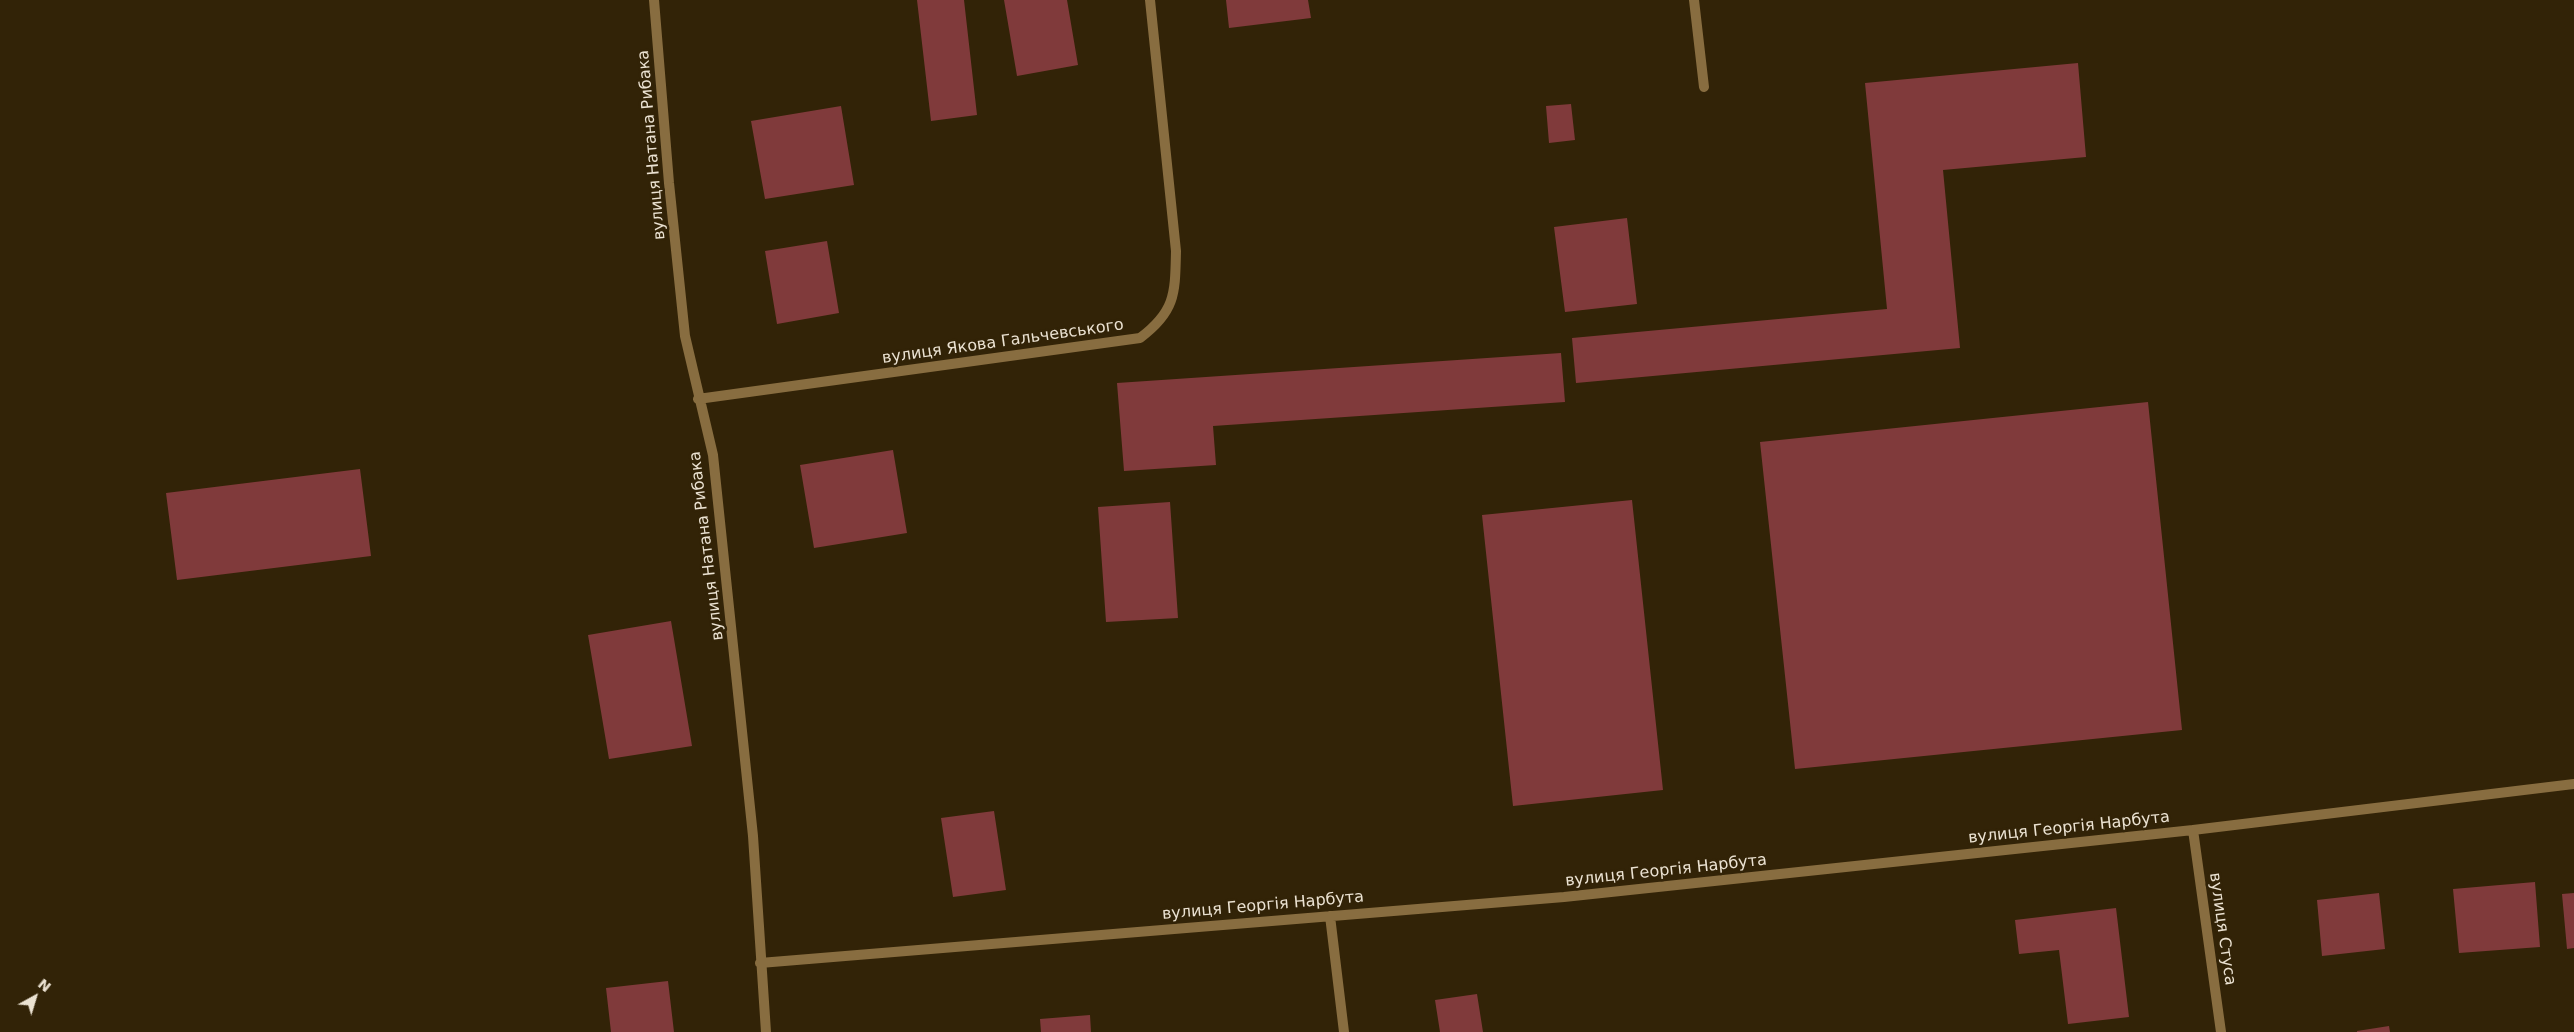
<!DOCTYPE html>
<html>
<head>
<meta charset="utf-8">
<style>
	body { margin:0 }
	#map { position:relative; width:2574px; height:1032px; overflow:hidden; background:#322307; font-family:"DejaVu Sans",sans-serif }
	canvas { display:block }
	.north { position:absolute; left:10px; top:972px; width:50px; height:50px; -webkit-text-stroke:4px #322307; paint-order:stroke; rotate:39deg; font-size:14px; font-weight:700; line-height:20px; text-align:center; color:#ebe2d2 }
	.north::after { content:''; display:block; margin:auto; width:18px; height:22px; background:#ebe2d2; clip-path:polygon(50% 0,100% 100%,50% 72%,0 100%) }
</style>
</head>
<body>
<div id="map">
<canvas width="2574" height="1032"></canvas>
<div class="north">N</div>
</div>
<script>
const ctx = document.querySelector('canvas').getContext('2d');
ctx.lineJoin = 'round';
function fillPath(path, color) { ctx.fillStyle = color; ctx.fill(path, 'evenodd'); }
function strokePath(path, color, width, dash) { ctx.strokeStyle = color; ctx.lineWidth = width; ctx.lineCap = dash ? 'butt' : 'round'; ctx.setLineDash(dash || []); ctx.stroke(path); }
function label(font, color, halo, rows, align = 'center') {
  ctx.font = font + ' "DejaVu Sans",sans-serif'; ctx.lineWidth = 5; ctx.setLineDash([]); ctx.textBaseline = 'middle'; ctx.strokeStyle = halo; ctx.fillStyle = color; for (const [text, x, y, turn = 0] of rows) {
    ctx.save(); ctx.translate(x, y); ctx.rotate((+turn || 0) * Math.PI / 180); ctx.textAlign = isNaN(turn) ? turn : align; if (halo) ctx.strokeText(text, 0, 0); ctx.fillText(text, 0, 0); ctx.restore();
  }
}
const building = new Path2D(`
	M917,0H964L977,115L931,121Z
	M1004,0H1067L1078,65L1017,76Z
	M1226,0H1308L1311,18L1229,28Z
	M2078,63L2086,157L1943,170L1960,348L1576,383L1572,338L1887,309L1865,83Z
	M1571,104L1575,140L1549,143L1546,106Z
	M841,106L854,185L765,199L751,121Z
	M1627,218L1637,304L1565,312L1554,227Z
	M827,241L839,313L777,324L765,251Z
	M1561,353L1565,402L1213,426L1216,465L1124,471L1117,383Z
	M2148,402L2182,730L1795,769L1760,442Z
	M893,450L907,533L814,548L800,465Z
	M360,469L371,556L177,580L166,493Z
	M1632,500L1663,790L1513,806L1482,515Z
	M1170,502L1178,618L1106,622L1098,507Z
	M671,621L692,746L609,759L588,635Z
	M994,811L1006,890L953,897L941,818Z
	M2535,882L2540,947L2459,953L2453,889Z
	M2379,893L2385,949L2322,956L2317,900Z
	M2574,893V948L2567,949L2562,894Z
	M2116,908L2129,1017L2068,1024L2059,950L2019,954L2015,920Z
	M668,981L674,1032H611L606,988Z
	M1477,994L1483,1032H1440L1435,1000Z
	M1090,1015L1091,1032H1041L1040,1019Z
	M2389,1026L2390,1032H2357V1031Z`);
const minor = new Path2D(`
	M654,0L669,183L685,336L713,455L753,836L766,1032
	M1694,0L1704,87
	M698,399L1140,338C1176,311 1175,293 1176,251L1150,0
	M2193,830L2221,1032
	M1330,916L1344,1032
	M760,963L1564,897L2193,830L2574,784`);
const streetNames = [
	["вулиця Натана Рибака",652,145,-95],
	["вулиця Якова Гальчевського",1003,342,-8],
	["вулиця Натана Рибака",707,546,-97],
	["вулиця Георгія Нарбута",2069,828,-6],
	["вулиця Георгія Нарбута",1666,871,-6],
	["вулиця Георгія Нарбута",1263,906,-5],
	["вулиця Стуса",2222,929,82]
];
fillPath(building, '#803a3b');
strokePath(minor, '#886d40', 10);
label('16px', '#ebe2d2', '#322307', streetNames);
</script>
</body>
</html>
